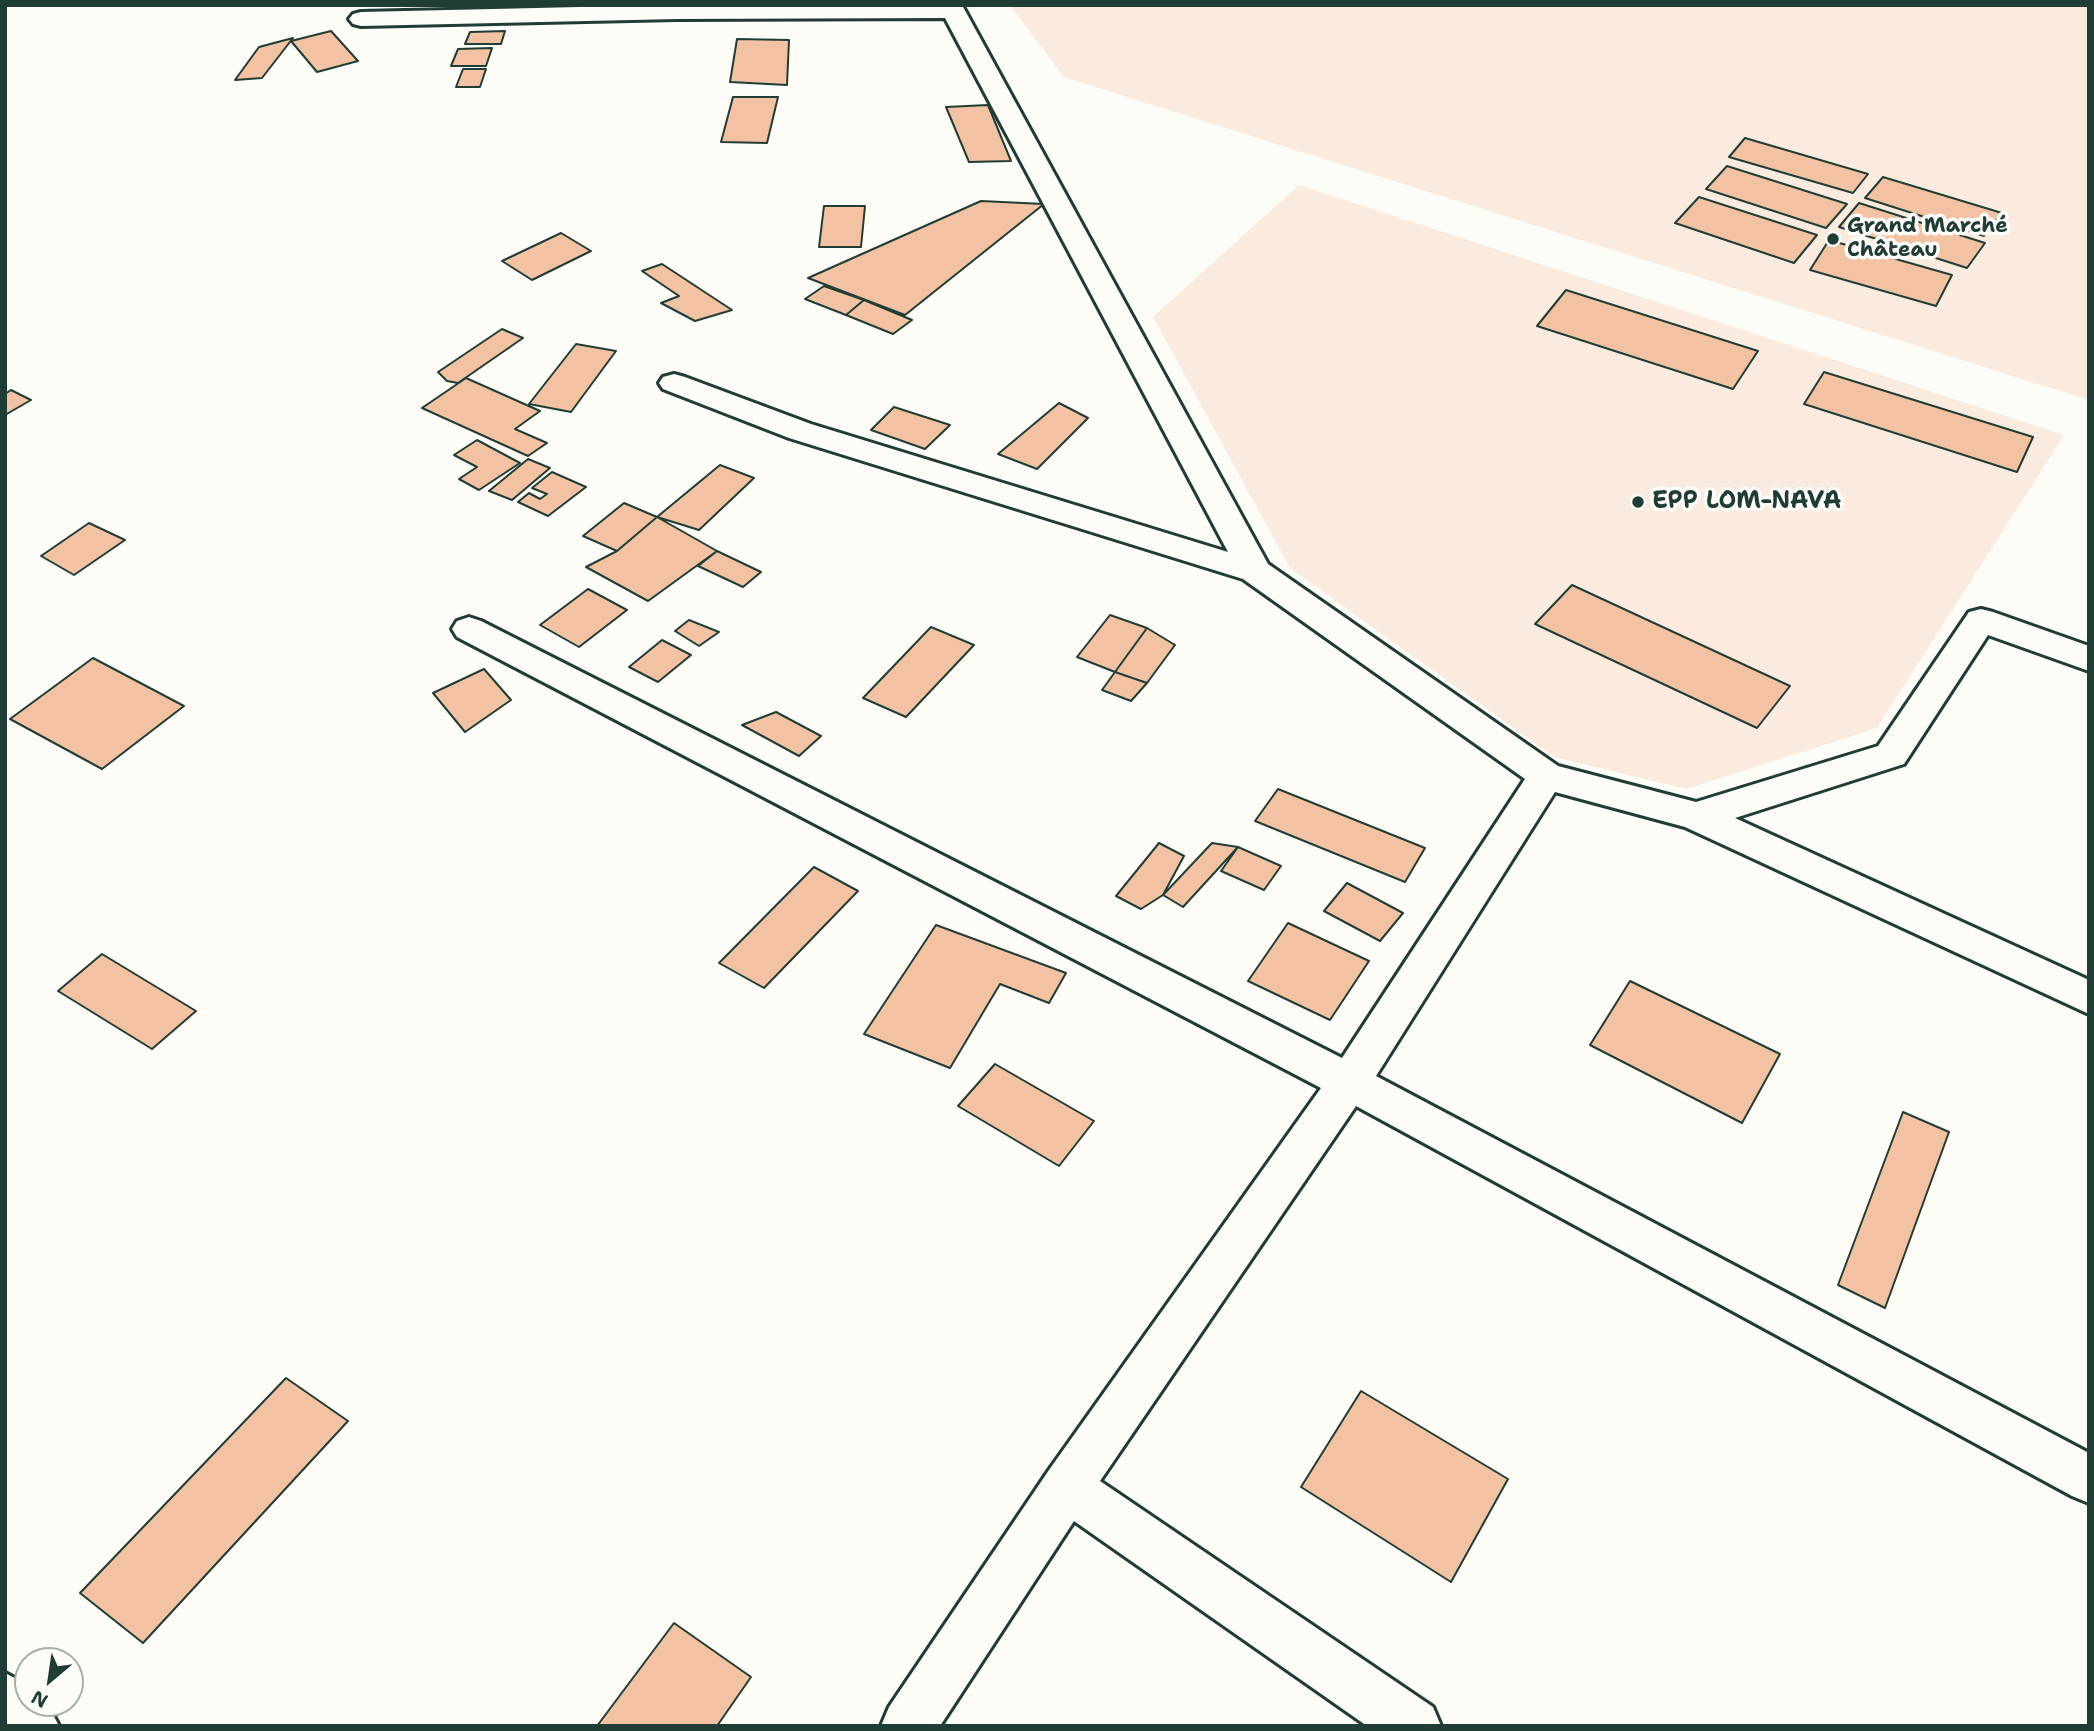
<!DOCTYPE html>
<html>
<head>
<meta charset="utf-8">
<style>
	body { margin:0 }
	#map { position:relative; width:2094px; height:1731px; overflow:hidden; background:#fdfcf7; font-family:"Shantell Sans",sans-serif }
	canvas { display:block }
	.frame { position:absolute; inset:0; border:7px solid #1f3d34; pointer-events:none }
	.north { position:absolute; left:14px; top:1647px; width:70px; height:70px; box-sizing:border-box; background:#fdfcf7; border:2px solid #a4b0a9; border-radius:50%; rotate:209deg; font-size:19px; font-weight:700; line-height:28px; text-align:center; color:#1f3d34 }
	.north::after { content:''; display:block; margin:auto; width:24px; height:32px; background:#1f3d34; clip-path:polygon(50% 0,100% 100%,50% 72%,0 100%) }
</style>
</head>
<body>
<div id="map">
<canvas width="2094" height="1731"></canvas>
<div class="frame"></div>
<div class="north">N</div>
</div>
<script>
const ctx = document.querySelector('canvas').getContext('2d');
ctx.lineJoin = 'round';
function fillPath(path, color) { ctx.fillStyle = color; ctx.fill(path, 'evenodd'); }
function strokePath(path, color, width, dash) { ctx.strokeStyle = color; ctx.lineWidth = width; ctx.lineCap = dash ? 'butt' : 'round'; ctx.setLineDash(dash || []); ctx.stroke(path); }
function label(font, color, halo, rows, align = 'center') {
  ctx.font = font + ' "Shantell Sans",sans-serif'; ctx.lineWidth = 7; ctx.setLineDash([]); ctx.textBaseline = 'middle'; ctx.strokeStyle = halo; ctx.fillStyle = color; for (const [text, x, y, turn = 0] of rows) {
    ctx.save(); ctx.translate(x, y); ctx.rotate((+turn || 0) * Math.PI / 180); ctx.textAlign = isNaN(turn) ? turn : align; if (halo) ctx.strokeText(text, 0, 0); ctx.fillText(text, 0, 0); ctx.restore();
  }
}
const built = new Path2D(`
	M1010,5H2089V400L1064,77Z
	M1299,185L2064,435L1877,728L1686,789L1554,757L1290,568L1153,317Z`);
const building = new Path2D(`
	M331,31L358,61L317,72L291,41Z
	M505,31L501,44H465L470,32Z
	M293,38L262,78L235,80L259,47Z
	M737,39L789,40L787,85L730,82Z
	M492,48L486,66H451L458,49Z
	M463,69H486L480,87H456Z
	M733,97H778L767,143L721,142Z
	M988,105L1011,161L969,162L946,107Z
	M1745,138L1868,174L1853,193L1729,157Z
	M1727,166L1847,204L1826,228L1706,189Z
	M1883,177L2002,213L1984,236L1865,198Z
	M1699,197L1817,235L1794,263L1675,223Z
	M981,201L1044,204L905,315L808,278Z
	M1859,203L1985,243L1967,268L1839,227Z
	M824,206H865L861,247H819Z
	M561,233L591,251L532,280L502,261Z
	M1829,240L1952,275L1936,306L1810,270Z
	M662,264L732,310L695,321L661,303L679,296L642,271Z
	M824,286L864,300L846,315L805,299Z
	M1566,290L1758,351L1733,389L1537,326Z
	M864,300L912,320L893,334L846,315Z
	M502,329L523,338L458,383L447,381L438,372Z
	M576,344L616,351L571,412L529,404Z
	M1824,372L2033,437L2017,472L1804,404Z
	M466,378L540,411L515,429L547,443L528,456L422,408Z
	M11,390L31,400L5,415V394Z
	M1059,403L1088,418L1037,469L998,454Z
	M894,407L950,425L925,449L871,430Z
	M477,440L520,463L479,490L459,479L477,467L454,455Z
	M528,459L550,468L512,500L489,491Z
	M720,465L754,478L699,530L657,517Z
	M552,472L586,487L548,516L518,502L529,493L540,499L547,494L532,488Z
	M624,503L657,517L617,551L583,536Z
	M657,517L717,551L648,601L586,567L617,551Z
	M89,523L125,540L74,575L41,556Z
	M717,551L761,572L743,587L698,566Z
	M1572,585L1790,686L1757,728L1535,624Z
	M588,589L627,610L579,647L540,625Z
	M1110,615L1147,628L1115,672L1077,657Z
	M689,620L719,632L699,646L675,631Z
	M931,627L974,645L906,717L863,698Z
	M1147,628L1175,645L1147,683L1115,672Z
	M662,640L691,655L658,682L629,667Z
	M93,658L184,706L102,769L10,719Z
	M484,669L511,700L465,732L433,693Z
	M1115,672L1147,683L1131,701L1102,690Z
	M776,712L821,736L799,756L742,725Z
	M1278,789L1425,848L1405,882L1255,821Z
	M1159,843L1184,856L1163,895L1141,909L1116,896Z
	M1212,843L1238,847L1183,907L1163,895Z
	M1238,847L1281,866L1264,890L1221,871Z
	M814,867L858,891L764,988L719,963Z
	M1347,883L1403,913L1380,941L1324,911Z
	M1288,923L1369,961L1330,1020L1248,981Z
	M936,925L1066,973L1049,1003L1000,984L950,1068L864,1034Z
	M102,954L196,1011L152,1049L58,991Z
	M1630,981L1780,1054L1742,1123L1590,1045Z
	M995,1064L1094,1121L1059,1166L958,1106Z
	M1903,1112L1949,1132L1885,1308L1838,1285Z
	M286,1378L348,1421L143,1643L80,1593Z
	M1361,1391L1508,1479L1451,1582L1301,1487Z
	M674,1623L751,1677L717,1726H597Z`);
const minor = new Path2D(`
	M667,5H962L1268,564L1558,766L1696,802L1878,746L1969,612L1981,609L1993,612L2089,646V671L1988,635L1904,764L1735,818L2089,980V1014L1685,827L1555,792L1376,1076L2089,1453V1503L2072,1496L1356,1106L1100,1481L1433,1707L1441,1726H1367L1074,1521L940,1726H881L889,1707L1049,1470L1321,1088L457,637L452,629L457,621L469,617L481,621L1342,1058L1525,779L1243,579L789,438L663,389L659,383L663,377L674,374L685,377L811,424L1228,552L945,18L677,19L361,26L353,24L349,19L353,14L361,12Z
	M5,1673L28,1685V1703H47L59,1726H5Z`);
const markers = [
	[1833,239,7,"#1f3d34"],
	[1638,502,7,"#1f3d34"]
];
const farPoinames = [
	["Grand Marché",1847,227],
	["Château",1847,251]
];
const poiNames = [
	["EPP LOM-NAVA",1652,502]
];
fillPath(built, '#faebde');
fillPath(building, '#f2c2a2');
strokePath(building, '#1f3d34', 2);
strokePath(minor, '#1f3d34', 6);
fillPath(minor, '#fdfcf7');
for (const [x, y, r, color] of markers) { const dot = new Path2D(); dot.arc(x, y, r, 0, 2 * Math.PI); ctx.fillStyle = color; ctx.fill(dot); strokePath(dot, '#fdfcf7', 2.5); }
label('bold 21px', '#1f3d34', '#fdfcf7', farPoinames, 'left');
label('bold 24px', '#1f3d34', '#fdfcf7', poiNames, 'left');
</script>
</body>
</html>
